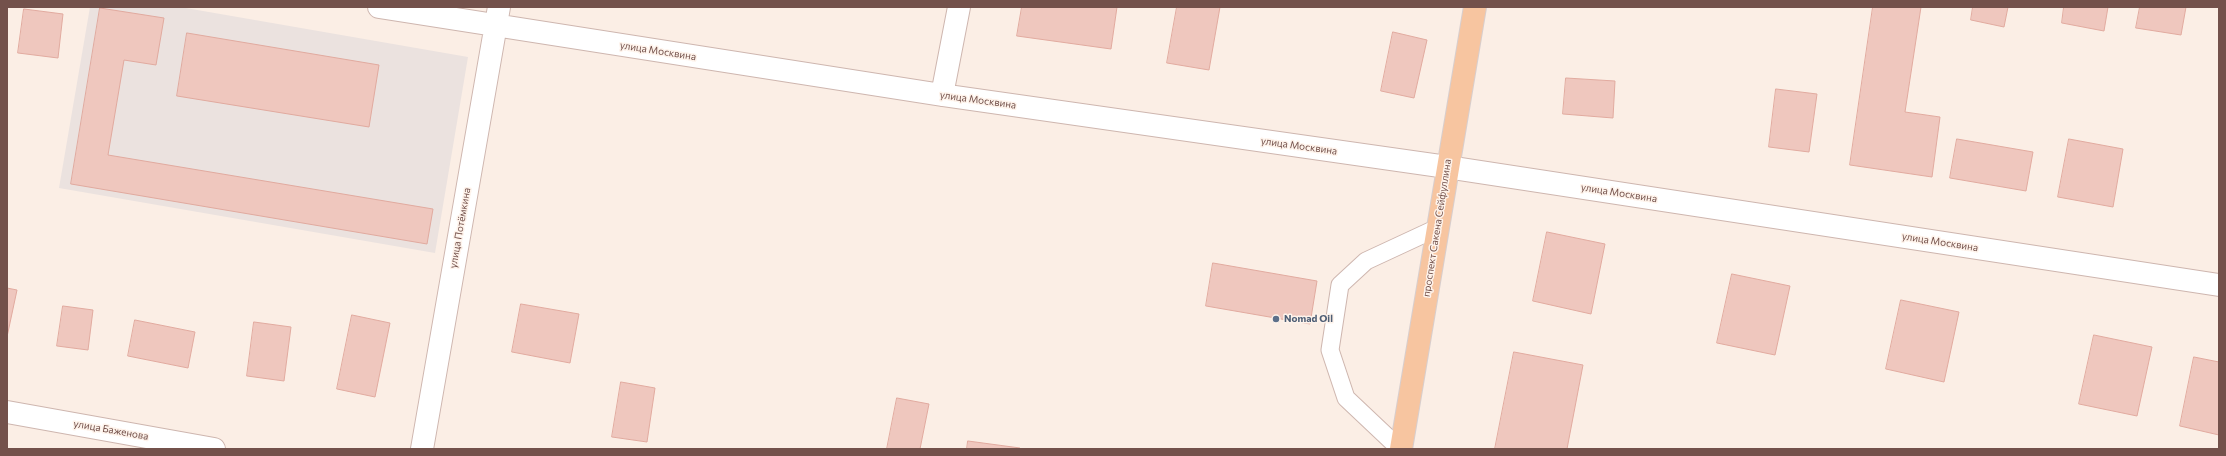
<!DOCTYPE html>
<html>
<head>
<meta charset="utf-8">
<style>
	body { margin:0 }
	#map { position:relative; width:2226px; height:456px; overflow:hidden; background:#fbeee5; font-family:Commissioner,sans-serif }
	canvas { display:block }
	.frame { position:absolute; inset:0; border:8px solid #73514b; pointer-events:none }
</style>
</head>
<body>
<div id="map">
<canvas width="2226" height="456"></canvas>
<div class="frame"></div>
</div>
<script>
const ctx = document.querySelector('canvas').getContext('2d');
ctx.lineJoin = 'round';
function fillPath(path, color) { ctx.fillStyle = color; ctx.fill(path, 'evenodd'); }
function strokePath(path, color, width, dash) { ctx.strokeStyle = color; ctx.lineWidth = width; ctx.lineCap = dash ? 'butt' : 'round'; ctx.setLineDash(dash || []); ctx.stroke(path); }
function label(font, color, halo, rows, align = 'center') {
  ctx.font = font + ' Commissioner,sans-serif'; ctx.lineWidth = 3; ctx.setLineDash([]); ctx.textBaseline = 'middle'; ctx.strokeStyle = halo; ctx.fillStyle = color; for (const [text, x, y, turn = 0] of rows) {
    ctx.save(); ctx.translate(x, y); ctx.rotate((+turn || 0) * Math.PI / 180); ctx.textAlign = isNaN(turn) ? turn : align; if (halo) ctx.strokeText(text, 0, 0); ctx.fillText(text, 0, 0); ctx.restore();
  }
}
const industrial = new Path2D(`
	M90,7H180L468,57L435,253L59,188Z`);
const building = new Path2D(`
	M1022,7H1117L1111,49L1017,36Z
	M1177,7H1220L1209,70L1167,63Z
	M1873,7H1921L1905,112L1940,117L1932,177L1850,165Z
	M1973,7H2008L2004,27L1971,20Z
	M2064,7H2108L2104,31L2062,23Z
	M2140,7H2186L2181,35L2136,28Z
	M100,8L164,18L156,65L124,60L108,155L433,209L427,244L71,184Z
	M24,9L63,14L58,58L18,53Z
	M1393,32L1427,40L1414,98L1381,91Z
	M187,33L379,65L369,127L177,96Z
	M1566,78L1615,81L1613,118L1563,114Z
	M1776,89L1817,94L1809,152L1769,147Z
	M1957,139L2033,152L2026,191L1950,178Z
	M2069,139L2123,149L2113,207L2058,197Z
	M1547,232L1605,244L1591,314L1533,301Z
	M1213,263L1317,281L1310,324L1206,306Z
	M1732,274L1790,286L1775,355L1717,343Z
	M7,288L17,290L7,337Z
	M1901,300L1959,312L1944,382L1886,369Z
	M521,304L579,314L570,363L512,352Z
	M63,306L93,310L88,350L57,346Z
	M352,315L390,323L375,397L337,389Z
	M135,320L195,332L188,368L128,356Z
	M254,322L291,327L284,381L247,376Z
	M2094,335L2152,347L2137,416L2079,404Z
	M1514,352L1583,365L1567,449H1495Z
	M2194,357L2219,362V435L2180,426Z
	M621,382L655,388L647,442L612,437Z
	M897,398L929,404L920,449H887Z
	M968,441L1020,448V449H967Z`);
const lane = new Path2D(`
	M1400,449L1346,398L1330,350L1340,285L1366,261L1437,228`);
const street = new Path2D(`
	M379,7L942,95L1447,167L2219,285
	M942,95L959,7
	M7,412L214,449
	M422,449L499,7`);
const primary = new Path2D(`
	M1401,449L1475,7`);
const markers = [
	[1276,319,4,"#5c6f8a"]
];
const streetNames = [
	["улица Москвина",658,51,9],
	["улица Москвина",978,100,8],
	["улица Москвина",1299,146,8],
	["улица Москвина",1619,193,9],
	["улица Потёмкина",460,228,-80],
	["проспект Сакена Сейфуллина",1437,228,-81],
	["улица Москвина",1940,242,9],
	["улица Баженова",111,430,10]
];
const serviceNames = [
	["Nomad Oil",1284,319]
];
fillPath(industrial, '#ebe2df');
fillPath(building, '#efc7be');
strokePath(building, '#e1aa9f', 1);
strokePath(lane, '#ceb6af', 19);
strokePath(street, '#ceb6af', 24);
strokePath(primary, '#d8cecd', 24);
strokePath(lane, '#fff', 17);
strokePath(street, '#fff', 22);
strokePath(primary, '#f7c5a0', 22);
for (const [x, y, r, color] of markers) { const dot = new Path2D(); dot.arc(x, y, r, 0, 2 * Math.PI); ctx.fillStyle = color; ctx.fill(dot); strokePath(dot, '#fef3eb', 1.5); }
label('10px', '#73514b', '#fef3eb', streetNames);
label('bold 10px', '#4e5e75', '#fef3eb', serviceNames, 'left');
</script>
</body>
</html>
